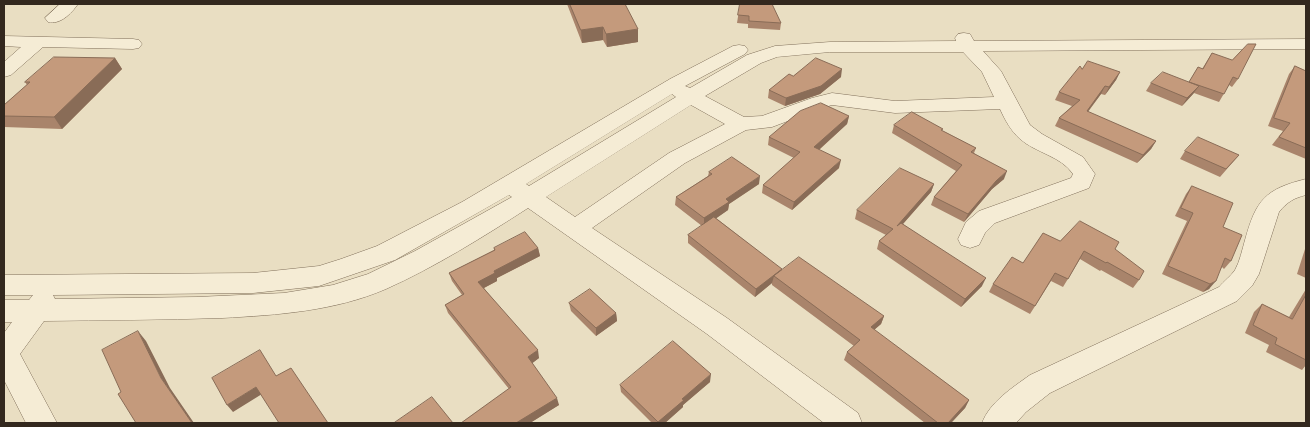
<!DOCTYPE html>
<html>
<head>
<meta charset="utf-8">
<style>
	body { margin:0 }
	#map { position:relative; width:1310px; height:427px; overflow:hidden; background:#e9dec2; font-family:"Crimson Pro",serif }
	canvas { display:block }
	.frame { position:absolute; inset:0; border:5px solid #33281e; pointer-events:none }
</style>
</head>
<body>
<div id="map">
<canvas width="1310" height="427"></canvas>
<div class="frame"></div>
</div>
<script>
const ctx = document.querySelector('canvas').getContext('2d');
ctx.lineJoin = 'round';
function strokePath(path, color, width, dash) { ctx.strokeStyle = color; ctx.lineWidth = width; ctx.lineCap = dash ? 'butt' : 'round'; ctx.setLineDash(dash || []); ctx.stroke(path); }
function fillPath(path, color) { ctx.fillStyle = color; ctx.fill(path, 'evenodd'); }
const minor = new Path2D(`
	M60,4H78C71,14 60,25 48,22L45,18Z
	M964,33L970,34L974,41L1306,39V49L983,51L1001,71L1030,125L1042,134L1083,157L1095,174L1089,188L995,223L985,233L979,245L970,248L961,245L958,239L966,222L979,211L1071,178L1073,174C1061,156 1036,153 1020,139C1011,131 1005,120 1000,109L895,113L832,105L825,107L772,127L746,130L685,163L592,228L727,318L858,413L862,423H824L707,334L528,208C483,237 435,267 386,289C335,311 278,315 222,318C163,320 103,320 44,321L20,354L57,423H26L4,380V333L12,322H4V300H29L33,295H4V275L253,273L319,266L341,259L377,246L462,202L670,79L733,46L739,45L745,46L748,50L745,54L685,86L690,88L747,55L775,46L830,42L956,41L955,38L958,34ZM830,52H963L982,72L994,97L895,101L832,93L812,98L762,116L744,117L705,96L761,63L777,57ZM672,94L676,97L529,186L526,184ZM691,105L725,124L669,153L575,217L546,197ZM509,195L512,197L415,251L368,274L333,285L284,293L197,297L55,299L53,295L253,293L319,286L395,260Z
	M4,36L133,39L139,40L142,44L139,48L133,49L43,47L11,75L4,77V62L21,47L4,46Z
	M1306,179V195C1294,198 1287,202 1279,212L1259,274L1252,286L1237,301L1050,393L1026,412L1016,423H982C990,402 1012,388 1030,375L1219,287C1224,281 1231,276 1235,270C1240,261 1242,250 1245,240C1256,200 1265,189 1306,179Z`);
const wall = new Path2D(`
	M567,4H625L638,42L607,47L603,40L582,43Z
	M740,4L781,23L780,30L748,28V24L737,23Z
	M1212,53L1238,79L1232,87L1229,85L1219,102L1194,93L1182,106L1146,91L1151,83L1189,82L1198,67L1202,69Z
	M115,58L122,69L62,129L4,127V105L27,85L25,82Z
	M1295,66L1306,71V159L1272,145L1283,131L1268,126L1289,74Z
	M1120,72L1116,80L1105,95L1101,94L1088,112L1156,141L1151,149L1137,163L1055,126L1059,118L1072,106L1055,100L1059,92Z
	M793,76L841,77L820,94L785,106L768,98L769,90Z
	M849,116L847,124L819,150L839,168L792,210L762,193L763,185L794,158L768,145L769,137Z
	M894,125L943,131L976,148L974,153L1004,179L992,189L964,222L931,205L934,197L956,171L892,133Z
	M1185,151L1239,155L1220,177L1180,159Z
	M709,172L759,184L729,204L728,210L716,218L782,270L884,316L881,324L874,330L969,400L965,408L951,423H925L844,360L847,352L854,346L772,285V283L755,297L688,243V235L702,226L675,205L676,197L708,176Z
	M934,184L931,192L903,224L982,286L961,307L877,249L879,241L886,235L855,219L857,210Z
	M1192,186L1223,227L1231,261L1224,269L1222,267L1209,289L1203,292L1162,274L1187,221L1175,216L1186,194Z
	M1060,241L1115,249L1139,280L1133,288L1101,270L1100,271L1080,259L1063,287L1051,281L1030,314L989,292L993,284L1023,263Z
	M1306,247V278L1297,274L1305,249Z
	M494,248H538L540,256L497,278V281L484,288L539,358L532,363L559,405L530,423H461L509,389L448,313L445,305L462,295L452,281L449,273L494,250Z
	M1306,289V365L1302,370L1266,352L1269,345L1245,333L1254,312L1262,304L1289,317Z
	M569,303L616,313L617,321L596,336L571,311Z
	M710,382L683,405V407L665,423H652L621,392L620,385Z`);
const shadedWall = new Path2D(`
	M603,27V40L582,43L581,30Z
	M638,29V42L607,47L606,34Z
	M115,58L122,69L62,129L54,117Z
	M842,69L841,77L820,94L785,106L786,98Z
	M1120,72L1116,80L1105,95L1109,87Z
	M1105,86L1101,94L1082,119L1087,111Z
	M1199,86L1193,94L1182,106L1187,98Z
	M849,116L847,124L813,155L814,147Z
	M1156,141L1151,149L1137,163L1143,155Z
	M841,160L839,168L792,210L794,202Z
	M1007,171L1004,179L992,189L964,222L968,214L996,181Z
	M760,176L759,184L729,204L728,210L704,227V218L726,199Z
	M934,184L931,192L894,234L897,226Z
	M538,248L540,256L497,278V281L480,290L478,282L494,271Z
	M782,269L781,277L774,276L772,283L755,297L756,289Z
	M986,278L982,286L961,307L965,299Z
	M1216,281L1209,289L1203,292L1210,284Z
	M616,313L617,321L596,336V328Z
	M884,316L881,324L868,335L871,327Z
	M138,331L146,341L170,388L194,423H192L161,378Z
	M538,350L539,358L530,365L528,357Z
	M711,374L710,382L683,405V407L665,423H658V422L682,399Z
	M256,387L262,394L233,412L227,405Z
	M557,398L559,405L530,423H516Z
	M969,400L965,408L951,423H948Z`);
const building = new Path2D(`
	M570,4H625L638,29L606,34L603,27L581,30Z
	M740,4H772L781,23L749,21V16L738,15Z
	M1248,44H1256L1238,79L1233,77L1224,94L1189,82L1198,67L1203,69L1212,53L1232,60Z
	M54,57L115,58L54,117L4,116V105L30,82H25Z
	M816,58L842,69L821,86L786,98L769,90L789,74L793,76Z
	M1088,61L1120,72L1109,87L1105,86L1087,111L1156,141L1143,155L1059,118L1080,100L1059,92L1080,66L1082,69Z
	M1295,66L1306,71V148L1279,137L1290,123L1274,118Z
	M1163,72L1199,86L1187,98L1151,83Z
	M821,103L849,116L814,147L841,160L794,202L763,185L800,152L769,137L800,111Z
	M912,112L943,129L941,130L976,148L971,152L1007,171L996,181L968,214L934,197L962,165L894,125Z
	M1198,137L1239,155L1226,169L1185,151Z
	M732,157L760,176L726,199L729,202L704,218L676,197L712,174L709,172Z
	M900,168L934,184L897,226L901,223L986,278L965,299L879,241L893,229L857,210Z
	M1192,186L1233,203L1223,227L1242,235L1231,261L1225,258L1216,281L1210,284L1168,266L1193,213L1181,208Z
	M714,217L782,269L756,289L688,235Z
	M1080,221L1119,242L1115,249L1144,271L1139,280L1107,262L1106,263L1084,251L1068,279L1055,273L1035,306L993,284L1012,257L1023,263L1043,233L1060,241Z
	M525,232L538,248L494,271L495,273L478,282L538,350L528,357L557,398L516,423H461L511,387L445,305L464,294L449,273L495,250L494,248Z
	M799,257L884,316L871,327L969,400L948,423H938L847,352L860,340L774,276Z
	M590,289L616,313L596,328L569,303Z
	M1306,295V360L1275,344L1277,338L1253,325L1262,304L1292,319Z
	M138,331L161,378L192,423H136L118,394L121,392L102,350Z
	M673,341L711,374L682,399L684,400L658,422L620,385Z
	M260,350L276,376L291,368L328,423H279L256,387L227,405L212,378Z
	M432,397L453,423H394Z`);
strokePath(minor, '#81705b', 1);
fillPath(minor, '#f5ecd5');
fillPath(wall, '#a9846b');
fillPath(shadedWall, '#896c57');
fillPath(building, '#c49a7c');
strokePath(building, '#896c57', 1);
</script>
</body>
</html>
